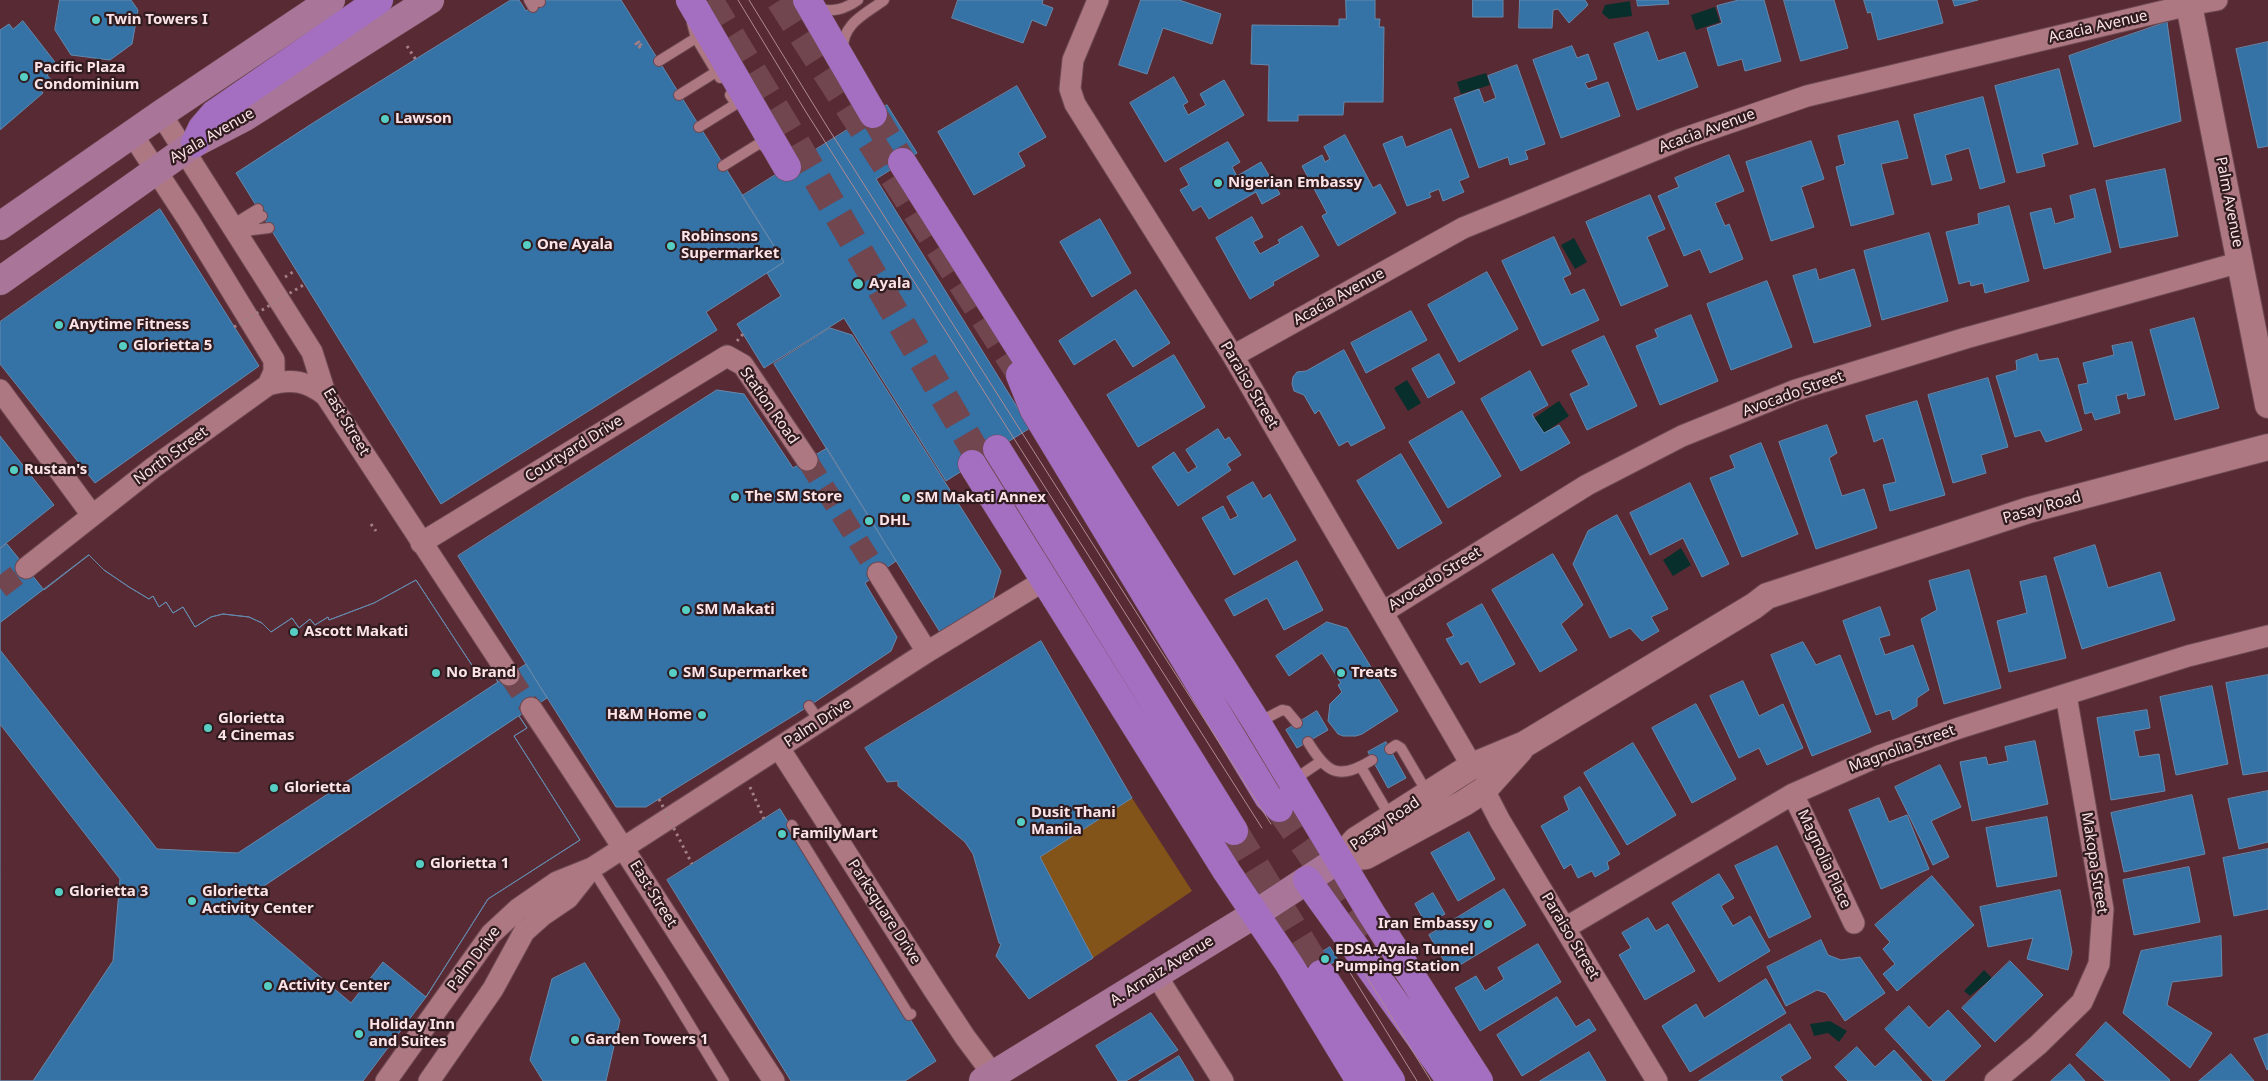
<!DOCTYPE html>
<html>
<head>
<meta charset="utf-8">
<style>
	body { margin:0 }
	canvas { display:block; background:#582a34 }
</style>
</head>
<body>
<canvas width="2268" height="1081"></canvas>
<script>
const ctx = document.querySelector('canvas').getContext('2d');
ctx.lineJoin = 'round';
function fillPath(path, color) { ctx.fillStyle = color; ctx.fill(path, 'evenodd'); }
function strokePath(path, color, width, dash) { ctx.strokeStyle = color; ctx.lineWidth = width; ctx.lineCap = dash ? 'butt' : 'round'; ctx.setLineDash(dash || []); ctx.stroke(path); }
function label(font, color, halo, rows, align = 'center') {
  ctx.font = font + ' "Noto Sans",sans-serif'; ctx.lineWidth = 4.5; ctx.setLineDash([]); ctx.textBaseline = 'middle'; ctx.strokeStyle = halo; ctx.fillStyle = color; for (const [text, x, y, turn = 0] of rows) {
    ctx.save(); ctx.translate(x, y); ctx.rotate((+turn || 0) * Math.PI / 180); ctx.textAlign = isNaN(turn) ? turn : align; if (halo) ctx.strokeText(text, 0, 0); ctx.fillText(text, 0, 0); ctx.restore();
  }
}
const green = new Path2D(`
	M1132,798L1192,891L1093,958L1040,857Z`);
const water = new Path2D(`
	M1630,1L1632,16L1609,19L1602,13L1605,5Z
	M1715,7L1720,22L1696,30L1691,15Z
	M1486,73L1490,85L1461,94L1457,82Z
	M1574,238L1587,262L1575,269L1561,245Z
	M1407,380L1421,403L1408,411L1394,388Z
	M1559,401L1569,416L1544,433L1534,418Z
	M1681,548L1691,565L1673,576L1663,560Z
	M1984,970L1992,978L1970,996L1964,991Z
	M1830,1021L1847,1031L1839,1042L1828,1033L1814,1036L1810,1024Z`);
const building = new Path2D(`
	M60,0H131L138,10L132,44L110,60L71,55L55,30Z
	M511,0H519L526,11L543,0H621L784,262L706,312L717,330L441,504L236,173L313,123Z
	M958,0H1043L1042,4L1053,8L1046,26L1032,20L1023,43L952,18Z
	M1141,0H1179L1221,14L1212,44L1163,28L1147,74L1119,65Z
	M1346,0H1375V19H1380L1379,27H1384L1383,102H1344L1343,115H1298V121H1268L1269,65L1251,64L1252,25L1339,26V19H1346Z
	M1473,0H1503V17H1473Z
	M1520,0H1585L1588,5L1569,23L1558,9L1553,10L1552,28H1519Z
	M1637,0H1668L1669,4L1638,6Z
	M1739,0H1764L1781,61L1745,71L1742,59L1718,66L1707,28L1722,23L1717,6Z
	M1784,0H1834L1848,48L1801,61Z
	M1864,0H1937L1943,23L1878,40L1871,12L1868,13Z
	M1953,0H1978L1955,6Z
	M23,21L58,66L47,75L51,80L40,89L43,93L0,130V30L9,24L13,29Z
	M2167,22L2181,121L2094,147L2069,56Z
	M1648,32L1658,61L1685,52L1698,87L1637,110L1614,44Z
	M2268,42V146L2258,148L2236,49Z
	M1572,46L1577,58L1588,54L1597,79L1585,83L1588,89L1608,82L1620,116L1561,138L1533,60Z
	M1517,65L1545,144L1525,151L1528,159L1510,165L1508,157L1479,168L1454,98L1479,89L1484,103L1496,98L1488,76Z
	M2059,69L2078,144L2042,154L2045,166L2017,173L1995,86Z
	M1174,77L1188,102L1183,105L1188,115L1206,105L1200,94L1224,80L1244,115L1165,162L1130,103Z
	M1017,86L1046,137L1018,153L1025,166L974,195L938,132Z
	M1983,97L2005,182L1980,189L1969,148L1945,155L1952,180L1932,185L1914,115Z
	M887,105L917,153L876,179L1030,428L946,481L844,318L764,368L737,324L781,296L767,273L784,262L742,196Z
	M1898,121L1908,158L1881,164L1894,214L1851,226L1836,167L1845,164L1838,136Z
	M1451,129L1469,177L1459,181L1464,192L1443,201L1439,189L1429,193L1431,197L1407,206L1383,144L1402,136L1406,147Z
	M1345,135L1373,188L1380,184L1396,213L1338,246L1322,216L1327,213L1302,166L1322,155L1325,162L1330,159L1324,147Z
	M1811,141L1824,179L1801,187L1814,227L1771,241L1746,162Z
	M1228,142L1240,162L1232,167L1237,176L1261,162L1280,194L1262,204L1256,192L1209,219L1201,206L1193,211L1180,190L1189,185L1180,169Z
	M1729,155L1744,191L1715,203L1725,226L1729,224L1743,259L1710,273L1700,249L1684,256L1658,196L1679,187L1675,178Z
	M2165,169L2178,236L2120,248L2106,181Z
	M2095,189L2111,252L2044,269L2030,213L2051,208L2055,224L2075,218L2070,196Z
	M1650,195L1665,229L1647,237L1668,286L1621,306L1586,222Z
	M2009,206L2029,281L1985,293L1983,283L1971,286L1970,281L1959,284L1946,232L1979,224L1978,214Z
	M160,209L259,366L95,483L0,364V322Z
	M1252,217L1263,237L1253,242L1260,254L1280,243L1278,240L1302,226L1319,256L1273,282L1274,285L1250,299L1216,238Z
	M1100,219L1131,273L1092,297L1060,242Z
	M1929,233L1948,301L1882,320L1864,251Z
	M1554,237L1571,274L1563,278L1571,295L1584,289L1599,320L1542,346L1502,261Z
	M1816,269L1819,280L1854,269L1871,326L1814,343L1793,276Z
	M1487,272L1518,329L1459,362L1428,305Z
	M1767,281L1792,347L1731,370L1707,304Z
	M1136,290L1170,343L1133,367L1115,339L1074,365L1059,341Z
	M1411,311L1427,340L1366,373L1351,343Z
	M1691,315L1718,381L1660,405L1636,346L1658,337L1655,330Z
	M2194,318L2219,408L2175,420L2150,330Z
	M830,328L852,335L1001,571L993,599L940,632L774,364Z
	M1604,336L1637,406L1587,430L1570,394L1589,385L1572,351Z
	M2132,342L2145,395L2128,399L2127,393L2116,396L2120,413L2095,420L2092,412L2085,414L2078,385L2088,383L2083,363L2114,355L2112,346Z
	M1344,350L1385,428L1351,446L1348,441L1339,446L1319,410L1315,414L1304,395L1294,391L1292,384L1293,377L1297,372L1306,371Z
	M1439,354L1455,383L1428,398L1412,369Z
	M2037,354L2039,361L2058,358L2082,430L2046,442L2040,430L2015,437L1996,376L2017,370L2016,361Z
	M1174,355L1205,407L1138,447L1107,395Z
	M1530,371L1548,405L1532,414L1534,418L1544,433L1559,425L1570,443L1521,471L1481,399Z
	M1988,378L2008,447L1981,455L1986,473L1953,483L1928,395Z
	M717,390L744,394L793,468L827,448L896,561L865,583L897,637L891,651L809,706L646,807H616L458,556Z
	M1917,401L1945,495L1890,511L1883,485L1896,482L1883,438L1874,442L1866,416Z
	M1462,411L1501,476L1448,508L1409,442Z
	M1827,425L1837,453L1829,458L1842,496L1864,489L1877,528L1816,549L1779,442Z
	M1218,429L1225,440L1229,437L1241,455L1227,464L1231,470L1178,506L1152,467L1174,452L1188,473L1197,467L1186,450Z
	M0,436L54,505L0,548Z
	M1761,443L1798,534L1742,557L1710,478L1735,468L1730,456Z
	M1401,454L1442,523L1398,549L1357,481Z
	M1253,482L1263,499L1270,494L1296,540L1234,575L1202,518L1223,506L1230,520L1238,516L1227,497Z
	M1690,483L1729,564L1702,577L1683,538L1650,555L1630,513Z
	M1617,515L1668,609L1651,617L1659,631L1642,641L1630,628L1610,638L1573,564L1588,531Z
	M7,544L44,590L89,555L104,570L129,587L149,599L153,596L159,607L166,602L173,613L183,607L195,627L211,617L223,614L249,617L262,623L271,632L292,618L299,628L310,619L315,625L328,617L329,620L374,603L416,580L481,679L492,672L498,682L526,664L547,698L519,716L527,728L514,736L580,840L488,899L426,997L363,1081H0V549Z
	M2095,545L2108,588L2160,572L2175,620L2082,649L2054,558Z
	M1553,554L1583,605L1561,624L1577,650L1540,672L1492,590Z
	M89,555L104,570L129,587L149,599L153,596L159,607L166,602L173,613L183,607L195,627L211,617L223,614L249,617L262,623L271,632L292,618L299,628L310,619L315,625L328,617L329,620L374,603L416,580L481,679L492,672L498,682L238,853L157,849L0,650V623Z
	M1297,561L1323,610L1284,630L1267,598L1234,616L1225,600Z
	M1969,570L2001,688L1944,704L1921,619L1937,610L1929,581Z
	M2046,576L2066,658L2009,672L1997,621L2027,613L2020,582Z
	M1482,604L1515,664L1480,683L1468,661L1461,665L1446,639L1454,636L1447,624Z
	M1880,607L1890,635L1879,638L1885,655L1913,645L1929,690L1917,698V706L1893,720L1890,710L1876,715L1843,621Z
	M1327,622L1347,628L1398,711L1362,734L1356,736H1343L1338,734L1328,721L1330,704L1342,692L1338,685L1341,683L1322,653L1289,676L1276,656Z
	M1041,641L1132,798L1040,857L1093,958L1029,999L996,956L1001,944L999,943L973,854L965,842L898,786V781L887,782L865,748Z
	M1803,642L1816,665L1840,655L1871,732L1812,756L1771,655Z
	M2268,675V771L2243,775L2226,683Z
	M1743,681L1759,716L1783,704L1803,748L1767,765L1759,748L1739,758L1710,696Z
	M2212,686L2228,764L2176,775L2160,697Z
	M1696,704L1736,779L1692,803L1652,728Z
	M2147,710L2150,728L2134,731L2139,757L2159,754L2165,791L2111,800L2097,718Z
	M1317,711L1328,730L1297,748L1286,730Z
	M519,716L527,728L514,736L580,840L488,899L426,997L383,962L351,1003L236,905Z
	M0,724L120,879L113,961L33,1081H0Z
	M2035,741L2048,804L1972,821L1960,762L1986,757L1988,765L2008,761L2005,747Z
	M1386,742L1406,778L1388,788L1368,752Z
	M1633,743L1676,815L1627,845L1584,773Z
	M1940,765L1961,807L1931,821L1949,857L1933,865L1895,787Z
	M1580,787L1620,854L1607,862L1609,869L1595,877L1592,871L1578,878L1571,864L1564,869L1541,826L1569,810L1564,797Z
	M2268,791V842L2239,849L2228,799Z
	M2192,795L2205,854L2124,872L2111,813Z
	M1879,798L1889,822L1907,815L1929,869L1881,889L1849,810Z
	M780,809L936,1061L905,1081H791L667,880Z
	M2047,817L2057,876L1997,887L1986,828Z
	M1469,832L1495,879L1458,901L1431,853Z
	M1777,846L1811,917L1769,938L1735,866Z
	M2268,849V909L2234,916L2223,858Z
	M2189,867L2200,922L2134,935L2123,880Z
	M1719,874L1734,898L1721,906L1733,926L1750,916L1770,951L1719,982L1672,903Z
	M1932,876L1974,925L1897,991L1883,974L1895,964L1883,949L1890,942L1875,925Z
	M1504,889L1526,925L1450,971L1429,935Z
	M2060,890L2072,952L2068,970L2027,959L2033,938L1988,947L1980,907Z
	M1433,893L1445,914L1426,924L1415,904Z
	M1648,918L1656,931L1668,924L1695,971L1645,1000L1619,955L1631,948L1622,933Z
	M2221,936L2222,976L2172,982L2167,1005L2212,1033L2190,1068L2123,1013L2141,951Z
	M1821,940L1828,955L1841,960L1860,957L1885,993L1845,1021L1826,993L1817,990L1786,1006L1767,967Z
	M1538,944L1561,982L1480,1031L1455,988L1476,976L1485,991L1504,979L1498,968Z
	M1330,947L1338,960L1318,971L1311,959Z
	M2010,961L2043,995L1995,1042L1962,1008Z
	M585,963L620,1020L606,1081H543L530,1060L552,979Z
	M1766,979L1786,1013L1690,1072L1662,1026L1696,1004L1704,1018Z
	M1557,997L1576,1027L1589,1019L1596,1030L1522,1076L1497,1035Z
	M1909,1006L1929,1028L1948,1010L1981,1046L1944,1081H1933L1885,1029Z
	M1151,1013L1178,1050L1126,1081H1118L1096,1046Z
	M2106,1022L2170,1080L2169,1081H2105L2076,1055Z
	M1790,1024L1811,1058L1780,1077L1783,1081H1699Z
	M2268,1034V1069L2267,1070L2254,1039Z
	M1857,1047L1875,1067L1894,1050L1922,1081H1848L1835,1067Z
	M1589,1052L1606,1081H1540Z
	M2231,1054L2254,1081H2199Z
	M1179,1056L1194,1081H1139Z
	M2070,1064L2085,1081H2051Z`);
const minorTunnel = new Path2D(`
	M807,460L878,573
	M0,588L26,568
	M509,675L531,708`);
const primaryTunnel = new Path2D(`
	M873,114L902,162`);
const trunkTunnel = new Path2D(`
	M709,0L796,143L994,483
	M780,0L1032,392
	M1279,808L1383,957
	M1234,831L1321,974
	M1391,970L1437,1041`);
const path = new Path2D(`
	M638,41L641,46L638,48L636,44L639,42L642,47
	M407,46L416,60
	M285,277L296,270
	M737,341L743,334
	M371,524L376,531
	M750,787L764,819`);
const service = new Path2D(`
	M529,0L533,7
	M539,0L540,2
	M817,8C833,13 845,9 858,0
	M692,23L696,38L720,78
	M843,50C842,23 866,14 884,0
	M659,61L696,38
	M679,95L716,72
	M699,127L736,104L730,95
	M723,166L760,143L768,150
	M232,225L258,209
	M239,230L262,216
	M236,232L269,228
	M809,706L820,722
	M1257,723L1282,710L1287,711L1297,723
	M1308,742C1327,773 1338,781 1372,760
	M1390,749L1396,745L1401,748L1428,794
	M1361,767L1391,818
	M1292,781L1320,762
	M792,825L909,1015L911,1014
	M592,868L665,984L724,1081`);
const minor = new Path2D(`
	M1098,0L1073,60L1070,89L1075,104L1233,356L1472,766
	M161,114L312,352L326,396L509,675
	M132,134L189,221L274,360V372L268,385
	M1233,356L1463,228L1682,139L1807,96L2189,5L2217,0
	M0,390L92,515
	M421,543L727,356L743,365L807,460
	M26,568L154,467L268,385C291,378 308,381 326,396
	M878,573L927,652
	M1383,612L1587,485L1682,436L1796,390L1966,338L2241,262
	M531,708C614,831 692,957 774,1081
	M779,748L934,990L965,1037L998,1081
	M1484,790L1500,821L1657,1081
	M1793,794L1854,923
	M1565,928L1793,794L1879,756L1959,728L2188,656L2268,636
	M1156,975L1223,1081
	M386,1081L491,934L518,909L557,882L592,868L927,652L1045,580
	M429,1081L493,989L524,932L543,915L568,898L591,869
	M1995,1081L2038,1045L2082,1002L2099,964L2103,909L2066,695`);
const tertiary = new Path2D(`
	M2188,0L2268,405
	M1339,859L1356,840L1472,766L1525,744L1754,606L1767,596L2029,510L2268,447
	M1339,859L1366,856L1464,803L1484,790L1520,750`);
const secondary = new Path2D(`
	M0,226L161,114L331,0
	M0,281L195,143L245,117L430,0
	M983,1081L1255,914L1339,859`);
const trunk = new Path2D(`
	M690,0L787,167
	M807,0L873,114
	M195,143L202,128L214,114L379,0
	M902,162L1257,723L1371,913L1479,1081
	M1020,375L1034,410L1268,797L1279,808
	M997,449L1234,831
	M972,464L1227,872L1289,964L1360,1081
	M1307,880L1451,1081
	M1321,974L1391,1081`);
const tram = new Path2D(`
	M738,0L806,112L1262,828
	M749,0L828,128L1271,824
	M1357,961L1431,1081
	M1346,966L1417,1081`);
const pathBridge = new Path2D(`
	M234,327L305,284
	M659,799L692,864`);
const markers = [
	[96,20,5,"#56cec3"],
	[24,77,5,"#56cec3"],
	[385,119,5,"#56cec3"],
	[1218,183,5,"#56cec3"],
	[527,245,5,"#56cec3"],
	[671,246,5,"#56cec3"],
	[858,284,6,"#56cec3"],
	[59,325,5,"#56cec3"],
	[123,346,5,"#56cec3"],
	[14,470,5,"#56cec3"],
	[735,497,5,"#56cec3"],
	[906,498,5,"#56cec3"],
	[869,521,5,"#56cec3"],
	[686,610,5,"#56cec3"],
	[294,632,5,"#56cec3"],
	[436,673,5,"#56cec3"],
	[673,673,5,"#56cec3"],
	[1341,673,5,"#56cec3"],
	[702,715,5,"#56cec3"],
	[208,728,5,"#56cec3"],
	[274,788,5,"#56cec3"],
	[1021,822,5,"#56cec3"],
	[782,834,5,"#56cec3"],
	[420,864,5,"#56cec3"],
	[59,892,5,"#56cec3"],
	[192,901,5,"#56cec3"],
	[1488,924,5,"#56cec3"],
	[1325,959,5,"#56cec3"],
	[268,986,5,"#56cec3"],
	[359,1034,5,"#56cec3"],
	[575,1040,5,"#56cec3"]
];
const poiNames = [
	["Twin Towers I",106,20],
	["Pacific Plaza",34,68],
	["Condominium",34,85],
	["Lawson",395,119],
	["Nigerian Embassy",1228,183],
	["Robinsons",681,237],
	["Supermarket",681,254],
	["One Ayala",537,245],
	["Ayala",869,284],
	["Anytime Fitness",69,325],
	["Glorietta 5",133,346],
	["Rustan's",24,470],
	["The SM Store",745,497],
	["SM Makati Annex",916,498],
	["DHL",879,521],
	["SM Makati",696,610],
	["Ascott Makati",304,632],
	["No Brand",446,673],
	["SM Supermarket",683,673],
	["Treats",1351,673],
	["H&M Home",692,715,"right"],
	["Glorietta",218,719],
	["4 Cinemas",218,736],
	["Glorietta",284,788],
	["Dusit Thani",1031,813],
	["Manila",1031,830],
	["FamilyMart",792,834],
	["Glorietta 1",430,864],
	["Glorietta 3",69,892],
	["Glorietta",202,892],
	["Activity Center",202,909],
	["Iran Embassy",1478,924,"right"],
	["EDSA-Ayala Tunnel",1335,950],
	["Pumping Station",1335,967],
	["Activity Center",278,986],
	["Holiday Inn",369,1025],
	["and Suites",369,1042],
	["Garden Towers 1",585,1040]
];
const streetNames = [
	["Acacia Avenue",2098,27,-13],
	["Acacia Avenue",1707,131,-20],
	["Ayala Avenue",212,136,-30],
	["Palm Avenue",2229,202,79],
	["Acacia Avenue",1339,297,-29],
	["Paraiso Street",1249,385,59],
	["Avocado Street",1793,394,-20],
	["Station Road",769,406,55],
	["East Street",346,422,59],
	["Courtyard Drive",574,449,-32],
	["North Street",171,456,-36],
	["Pasay Road",2042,508,-16],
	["Avocado Street",1435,579,-32],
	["Palm Drive",818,723,-33],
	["Magnolia Street",1902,749,-20],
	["Pasay Road",1385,824,-35],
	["Magnolia Place",1824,859,65],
	["Makopa Street",2094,863,81],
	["East Street",653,894,58],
	["Parksquare Drive",884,912,57],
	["Paraiso Street",1570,936,59],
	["Palm Drive",474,959,-53],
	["A. Arnaiz Avenue",1162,971,-32]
];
fillPath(green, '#83541a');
fillPath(water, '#092f2c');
fillPath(building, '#3572a6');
strokePath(building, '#6489ac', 1);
strokePath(minorTunnel, '#71464f', 21, [21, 11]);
strokePath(primaryTunnel, '#71464f', 28, [28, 14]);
strokePath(trunkTunnel, '#71464f', 28, [28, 14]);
strokePath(service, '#6d4851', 12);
strokePath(minor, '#6d4851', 23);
strokePath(tertiary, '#6d4851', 28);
strokePath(secondary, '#6d4851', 29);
strokePath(trunk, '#6d4851', 29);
strokePath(path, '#a37f86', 3, [2.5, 4]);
strokePath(service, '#ad7882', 10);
strokePath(minor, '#ad7882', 21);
strokePath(tertiary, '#ad7882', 26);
strokePath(secondary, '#a97599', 28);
strokePath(trunk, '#a46fc0', 28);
strokePath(tram, '#ae8b92', 1);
strokePath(pathBridge, '#a37f86', 3, [2.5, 4]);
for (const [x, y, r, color] of markers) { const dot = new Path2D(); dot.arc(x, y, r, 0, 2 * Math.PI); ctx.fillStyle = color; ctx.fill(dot); strokePath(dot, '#301b1f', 2); }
label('bold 15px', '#fce3e7', '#301b1f', poiNames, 'left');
label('15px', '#fce3e7', '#301b1f', streetNames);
</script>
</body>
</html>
